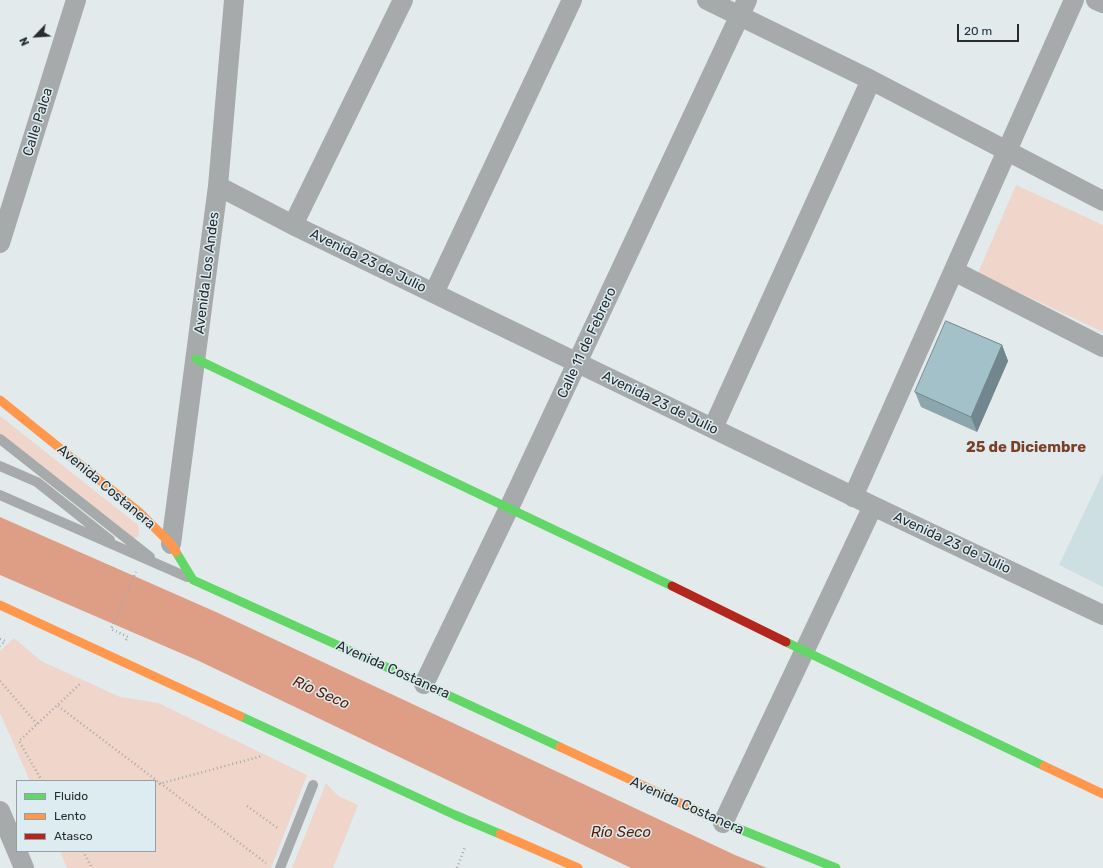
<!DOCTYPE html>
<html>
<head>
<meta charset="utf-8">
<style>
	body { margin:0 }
	#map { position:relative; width:1103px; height:868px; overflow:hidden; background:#e2eaec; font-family:Rubik,sans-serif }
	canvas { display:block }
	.legend { position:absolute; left:16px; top:780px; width:140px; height:72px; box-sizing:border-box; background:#ddecf1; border:1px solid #94a0a3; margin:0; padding:5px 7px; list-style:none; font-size:12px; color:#272d2f }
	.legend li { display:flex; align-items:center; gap:8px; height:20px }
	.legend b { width:20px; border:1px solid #94a0a3 }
	.north { position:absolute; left:16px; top:16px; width:40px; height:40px; -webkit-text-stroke:3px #ddecf1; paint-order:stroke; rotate:245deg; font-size:11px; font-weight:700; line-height:16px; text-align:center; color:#272d2f }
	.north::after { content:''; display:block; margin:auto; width:14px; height:18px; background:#272d2f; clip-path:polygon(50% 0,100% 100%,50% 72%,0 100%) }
	.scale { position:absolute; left:957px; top:24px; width:62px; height:18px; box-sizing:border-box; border:2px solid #272d2f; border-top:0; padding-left:5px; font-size:12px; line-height:14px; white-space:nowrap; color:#272d2f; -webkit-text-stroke:3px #ddecf1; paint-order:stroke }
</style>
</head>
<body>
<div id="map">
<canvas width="1103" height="868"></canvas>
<ul class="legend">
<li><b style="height:5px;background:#63d668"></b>Fluido</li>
<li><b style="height:5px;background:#ff974d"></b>Lento</li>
<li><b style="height:5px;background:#b3261e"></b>Atasco</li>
</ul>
<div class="north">N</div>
<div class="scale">20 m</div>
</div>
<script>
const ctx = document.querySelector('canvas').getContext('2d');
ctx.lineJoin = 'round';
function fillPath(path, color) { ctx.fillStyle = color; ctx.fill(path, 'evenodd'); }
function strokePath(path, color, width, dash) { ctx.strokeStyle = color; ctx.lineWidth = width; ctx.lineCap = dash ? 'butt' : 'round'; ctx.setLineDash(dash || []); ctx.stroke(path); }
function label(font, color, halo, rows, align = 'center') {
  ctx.font = font + ' Rubik,sans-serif'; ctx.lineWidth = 3; ctx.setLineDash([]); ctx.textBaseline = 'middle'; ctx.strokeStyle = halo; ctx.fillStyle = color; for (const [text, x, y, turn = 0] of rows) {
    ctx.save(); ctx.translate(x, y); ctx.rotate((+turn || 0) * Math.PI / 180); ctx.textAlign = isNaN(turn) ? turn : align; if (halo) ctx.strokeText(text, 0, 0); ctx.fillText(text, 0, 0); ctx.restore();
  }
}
const built = new Path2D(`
	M1103,473V587L1059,565Z`);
const green = new Path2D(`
	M1016,185L1103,225V332L978,273Z
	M0,416L138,525L139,531L138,537L133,538L0,436Z
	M14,638L41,661L120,697L158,703L307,775L271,868H67L60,851H155V781H30L0,713V651Z
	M326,783L338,796L358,805L333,868H292Z`);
const water = new Path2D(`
	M0,517L216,612L735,855L767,868H631L199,661L0,575Z`);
const path = new Path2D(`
	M0,639L5,641L0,646
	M126,640L128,637L111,629L136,572
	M0,681L37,724
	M58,706L266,863
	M42,781L19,741L80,684
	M155,785L262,756
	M247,806L279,829
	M83,851L92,868
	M457,868L465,847`);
const lane = new Path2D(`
	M0,439L150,557
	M0,466L37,482L110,540
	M0,495L187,577
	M280,868L313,785`);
const street = new Path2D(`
	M707,0L871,80L1103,201
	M1096,0L1103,3
	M218,186L293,225L873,506L1103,615
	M293,225L403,0
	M0,243L76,0
	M954,271L1103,347
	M434,293L572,0
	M713,428L871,80
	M853,497L1074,0
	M171,544L218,186L234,0
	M424,684L509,508L747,0
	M0,811L24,868
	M723,823L873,506`);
const fast = new Path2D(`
	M196,359L672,586
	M176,552L193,580L424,684L560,747
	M786,642L1044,766
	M240,716L455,815L500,834
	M717,820L836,868`);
const slow = new Path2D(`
	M0,400L139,512L171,544L176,552
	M0,605L240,716
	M560,747L717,820
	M1044,766L1103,794
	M500,834L578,868`);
const jam = new Path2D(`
	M672,586L786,642`);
const wall = new Path2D(`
	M1002,345L1008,361L977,432L921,407L915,392Z`);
const shadedWall = new Path2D(`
	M1002,345L1008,361L977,432L971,417Z`);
const building = new Path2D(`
	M946,321L1002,345L971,417L915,392Z`);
const streetNames = [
	["Calle Palca",38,122,-73],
	["Avenida 23 de Julio",368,261,26],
	["Avenida Los Andes",207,273,-83],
	["Calle 11 de Febrero",587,343,-65],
	["Avenida 23 de Julio",660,403,26],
	["Avenida Costanera",106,487,40],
	["Avenida 23 de Julio",952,543,25],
	["Avenida Costanera",393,670,24],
	["Avenida Costanera",687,806,24]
];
const neighbourhoodNames = [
	["25 de Diciembre",1026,448]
];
const waterNames = [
	["Río Seco",321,693,24],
	["Río Seco",621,833]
];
fillPath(built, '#cedfe3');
fillPath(green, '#efd5ca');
fillPath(water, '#de9e86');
strokePath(path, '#a6a9aa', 2.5, [1, 3]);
strokePath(lane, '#a7aaab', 10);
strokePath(street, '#a7aaab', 20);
strokePath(fast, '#63d668', 9);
strokePath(slow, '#ff974d', 9);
strokePath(jam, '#b3261e', 9);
fillPath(wall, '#8ba6ad');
fillPath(shadedWall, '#71878d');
fillPath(building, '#a2c1c9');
strokePath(building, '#71878d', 1);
label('14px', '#272d2f', '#ddecf1', streetNames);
label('bold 15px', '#7f3d23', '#ddecf1', neighbourhoodNames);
label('italic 15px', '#571c02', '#ddecf1', waterNames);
</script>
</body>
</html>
